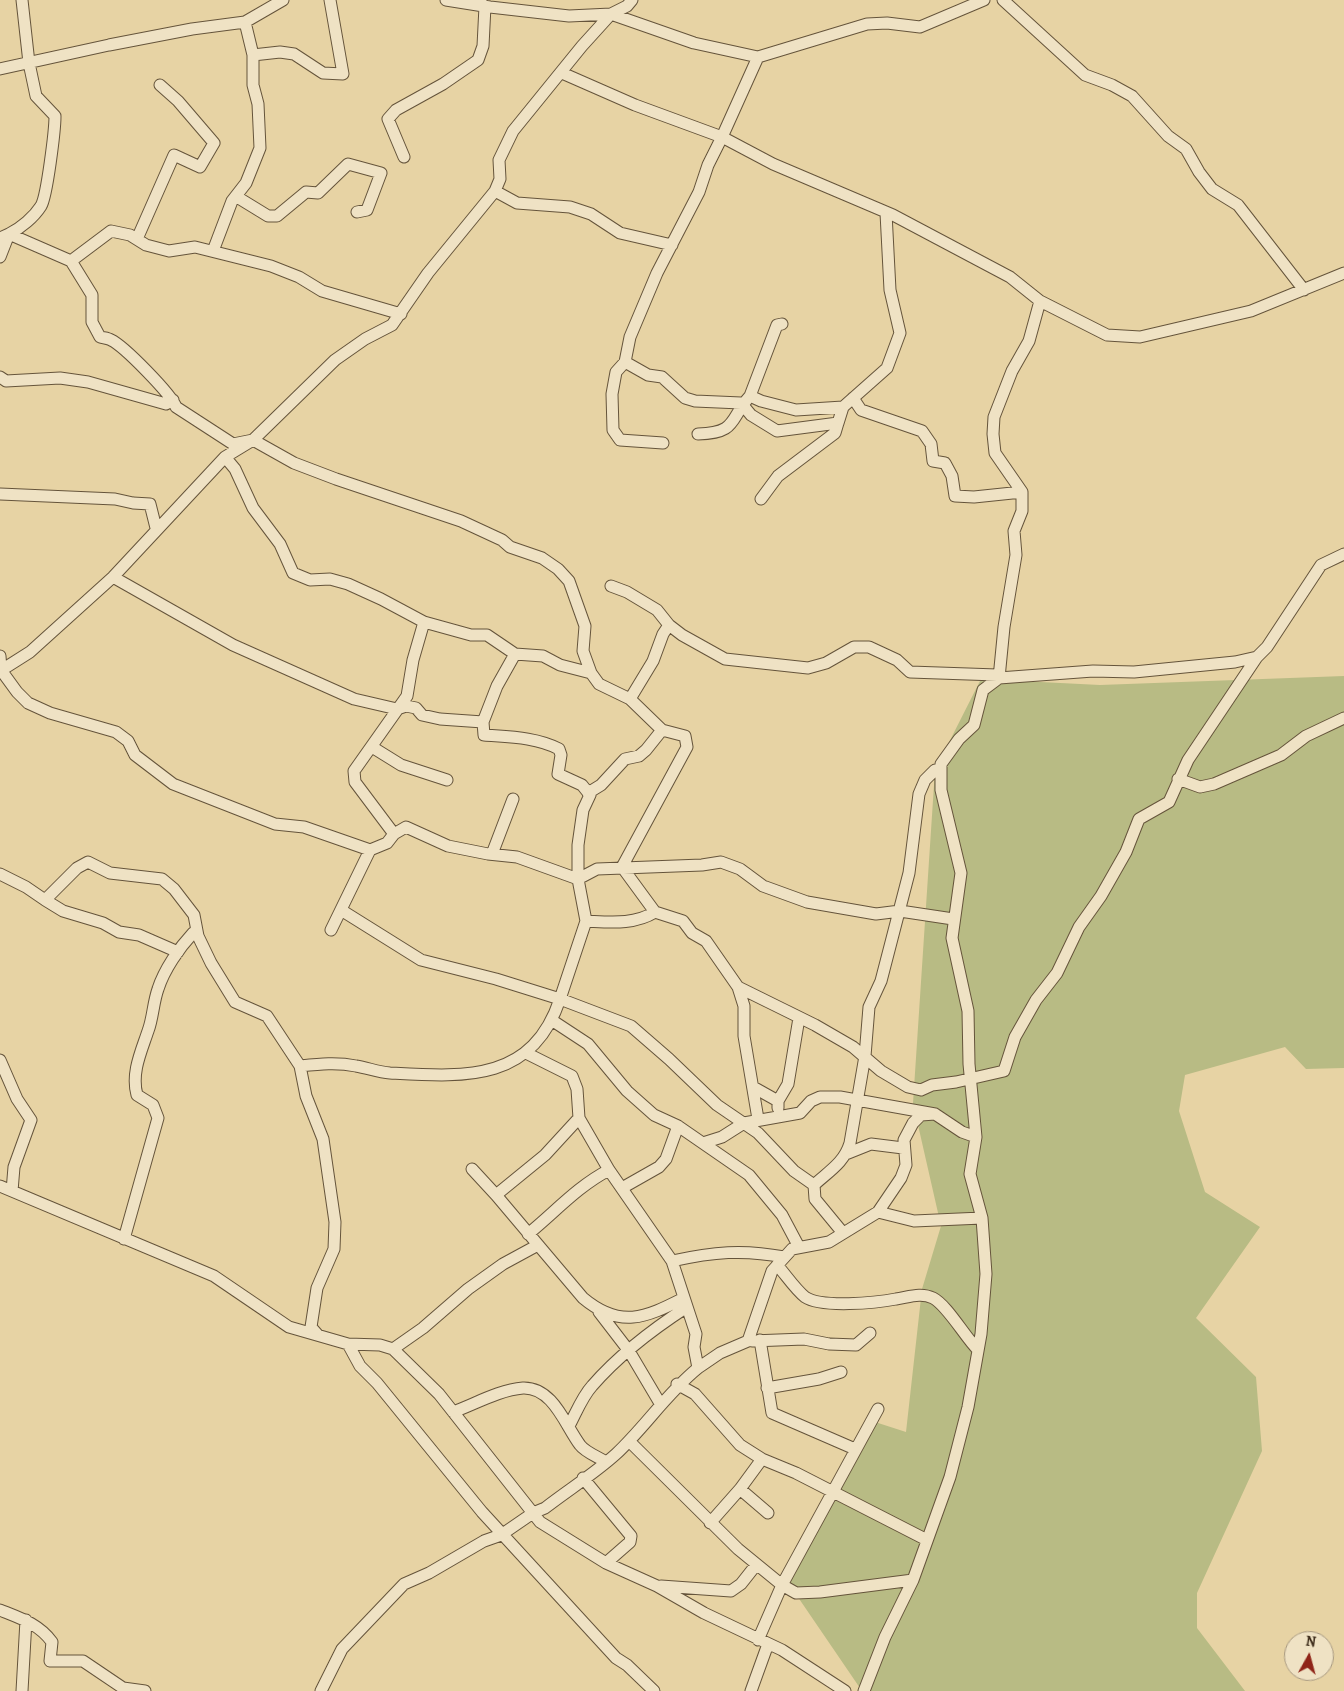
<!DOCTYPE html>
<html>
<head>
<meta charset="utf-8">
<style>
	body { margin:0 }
	#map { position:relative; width:1344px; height:1691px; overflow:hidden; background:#e7d3a4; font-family:Alegreya,serif }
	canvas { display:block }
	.north { position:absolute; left:1284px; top:1631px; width:50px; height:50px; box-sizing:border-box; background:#efe2c4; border:1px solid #a7987f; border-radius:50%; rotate:7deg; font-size:14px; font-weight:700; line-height:20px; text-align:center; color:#3a2918 }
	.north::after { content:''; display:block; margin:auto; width:18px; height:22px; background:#8f2418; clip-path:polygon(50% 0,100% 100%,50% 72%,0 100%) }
</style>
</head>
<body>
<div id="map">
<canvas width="1344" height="1691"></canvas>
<div class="north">N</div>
</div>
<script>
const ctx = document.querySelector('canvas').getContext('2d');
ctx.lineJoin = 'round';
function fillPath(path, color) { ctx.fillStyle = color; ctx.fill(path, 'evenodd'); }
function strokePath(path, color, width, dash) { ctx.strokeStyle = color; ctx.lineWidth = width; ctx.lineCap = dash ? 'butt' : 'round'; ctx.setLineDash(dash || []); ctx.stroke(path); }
const green = new Path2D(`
	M1344,676V1068L1306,1069L1285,1047L1185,1075L1179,1111L1205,1192L1260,1227L1196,1318L1256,1377L1262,1451L1197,1593V1628L1245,1691H862L789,1584L875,1422L906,1432L922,1289L941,1226L913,1103L935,770L981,679L1100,685Z`);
const minor = new Path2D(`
	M446,0L490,7L569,16L611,14L694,43L758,57L867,24L887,23L920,27L984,0
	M1003,0L1085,75L1112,85L1132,96L1168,136L1186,149L1199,172L1212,189L1238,205L1304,290
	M253,55L280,52L294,54L323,73L343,74L330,0
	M0,69L109,45L192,29L245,22L283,0
	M562,73L635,105L722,137L758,57
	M404,157L388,119L396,110L443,84L478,60L483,46L485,6L480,3
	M495,191L517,203L570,207L591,214L620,233L672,245
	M237,197L268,216H277L306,192L318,193L348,164L381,173L367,210L357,212
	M0,238L9,234L71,261L92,295V322L100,337C104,338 108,338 111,340C124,346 171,394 176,407L233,444L253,440L294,463L336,479L461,521L502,540L510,547L542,558L558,569L569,581L585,626L583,651L591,673
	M137,239L174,155L200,167L214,143L178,101L160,85
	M213,251L232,201L246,183L260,148L258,104L253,85V55L245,22
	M0,257L9,234C21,228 34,217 41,206C47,196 55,130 55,116L36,96L29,63L22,0
	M71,261L111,231L130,235L146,245L169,251L195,247L271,266L299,277L322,291L401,314
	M625,362L648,375L662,377L685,398L695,401L741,403L751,415L777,431L838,423L843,407
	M0,377L6,381L60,378L88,382L166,404L173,400
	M750,396L777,325L782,324
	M853,398L861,410L922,431L931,444L933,461L945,463L952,476L955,496L974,497L1022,492
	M698,434C738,433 729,419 750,396L761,401L796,410L843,407L887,368L900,333L890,290L886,213
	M663,443L620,440L613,430L612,394L616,372L625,362L630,337L657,273L699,192L708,165L722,137L773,164L893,215L1010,277L1040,301L1107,335L1140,337L1251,311L1344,273
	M225,457L235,469L253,508L280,544L293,573L310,580L330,579L348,584L381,599L424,622L413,660L407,696L354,771L355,782L394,834
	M0,494L115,499L133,503L150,504L156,528
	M761,499L778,476L835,433L838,423
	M113,577L233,645L354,699L397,709L406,706L416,708L422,715L440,719L483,722L484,735C509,737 536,737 559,749L561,755L558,774L582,785L590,795L583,810L578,845V879L586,921L560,999L631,1026L669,1059L717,1105L758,1133L794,1171L814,1185C829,1171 844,1163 850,1143L865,1056L869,1007L881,981L909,873L919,794L925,780L935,770
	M611,586L627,592L657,610L669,625L682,635L725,659L808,668L826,663L854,647H869L897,660L910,672L997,675L999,678L1093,671L1134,672L1235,662L1257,657L1267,647L1321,565L1344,554
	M424,622L471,635H487L515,654L543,656L560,665L591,673L599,684L630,699L662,730L685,736L687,747L622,867L655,912L683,921L692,933L706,941L738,987L815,1025L853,1047L881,1071L908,1087L921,1090L932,1085L956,1082L1004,1071L1015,1037L1036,1000L1057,973L1079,927L1101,896L1126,852L1139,819L1169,802L1188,760L1257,657
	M0,656L1,670L17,692L28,703L50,713L116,732L128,741L135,755L173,784L275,824L304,827L370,850L387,843L394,834L406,827L448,846L488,854L517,857L578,879L597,869L702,865L721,862L740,869L763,886L807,902L876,914L900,911L953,919
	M0,671L30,652L113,577L225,457L253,440L335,360L365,339L392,325L428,273L495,191L500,179L499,160L513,131L582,46L611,14L627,6L632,0
	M630,699L653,661L663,634L669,625
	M483,722L497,686L515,654
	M372,747L401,765L447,780
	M1178,779L1200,787L1214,784L1281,755L1306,736L1344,718
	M588,793L601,785L625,759L639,756L646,750L662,730
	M492,854L513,799
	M0,874L26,887L45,900L77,868L88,862L110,873L162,879L174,889L194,915L198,936L211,963L235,1002L267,1016L300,1066L306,1096L323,1139L335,1222L334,1249L317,1288L311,1327L318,1335
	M45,900L63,911L103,923L119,932L139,935L178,952
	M586,921C610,922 634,925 655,912
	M331,930L370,850
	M738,987L744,1006V1036L758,1119
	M553,1021L588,1044L627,1091L654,1115L678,1126L749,1175L782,1215L799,1247
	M0,1060L17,1099L31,1120L14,1167L12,1191
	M300,1066C319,1064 337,1062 356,1066C368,1068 378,1072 390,1073C464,1077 532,1083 560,999L496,979L421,960L341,910
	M753,1087L778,1101V1108
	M778,1101L788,1084L799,1018
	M703,1143L722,1137L744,1123L800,1113L811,1101L820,1097H840L935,1114L962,1132L976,1137
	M846,1154L871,1144L903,1148
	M472,1169L496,1195L545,1155L579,1118
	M814,1185L815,1199L843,1233
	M0,1186L214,1276L289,1327L348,1344L380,1345L393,1349L439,1394L540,1522L606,1563L657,1586L704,1613L782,1650L845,1691
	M622,1188L659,1167L666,1159L678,1126
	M496,1195L583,1298C620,1329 645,1318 684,1298
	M878,1212L914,1221L982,1218
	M528,1234C555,1212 578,1186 609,1170
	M124,1239L158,1118L153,1105L137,1095C131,1073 141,1052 148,1031C153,1018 153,1003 158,989C164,970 179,948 193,933L198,936
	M672,1261C713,1252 743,1249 784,1257
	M777,1265C786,1275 795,1289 805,1297C821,1308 876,1303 896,1299C909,1297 921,1292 933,1298C947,1305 965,1337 978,1350
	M599,1312L629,1351L661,1405
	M760,1340L772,1413L855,1449
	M752,1341L804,1339L829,1344L856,1345L870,1333
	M348,1344L360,1366L377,1383L482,1512L616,1658L627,1665L654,1691
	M393,1349L423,1328L468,1289L503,1264L538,1245
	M698,1368L720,1353L748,1341L772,1271L792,1249L829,1242L878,1212L901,1178L906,1165L904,1140L913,1123L921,1115L935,1114
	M677,1384L695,1394L740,1445L762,1459L796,1473L927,1540
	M767,1388L819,1379L841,1372
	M453,1412C475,1404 499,1390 523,1388C553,1387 565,1425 580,1445C585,1452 598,1457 606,1462
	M569,1426C576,1413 582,1397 592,1386C618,1356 653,1329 687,1307
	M629,1441L738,1549L782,1585L796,1593L820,1592L913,1580
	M583,1478L631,1536L630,1542L606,1563
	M740,1489L768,1513
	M710,1523L740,1489L762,1459
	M661,1586L731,1591L741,1584L756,1565
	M0,1610C20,1618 39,1624 52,1642L50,1661H83L123,1688L145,1691
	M758,1640L782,1585L878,1409
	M22,1691L26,1620
	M321,1691L342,1649L404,1584L429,1573L484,1541L501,1535L533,1513L545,1508C568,1490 594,1474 616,1454C645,1427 667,1393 698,1368L694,1347L696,1334L672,1261L609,1170L579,1118L577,1089L572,1076L526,1053
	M751,1691L768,1644
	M864,1691L885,1637L913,1580L950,1477L968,1407L981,1334L986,1274L982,1218L970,1174L976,1137L969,1064L968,1011L952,938L961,873L941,790V764L959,739L974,725L983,690L999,678L1004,627L1016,555L1014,531L1022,511V492L995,453L993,434L994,417L1012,371L1029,341L1040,301`);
fillPath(green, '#b8bb84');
strokePath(minor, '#65543b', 13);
strokePath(minor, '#efe2c4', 11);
</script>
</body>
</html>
